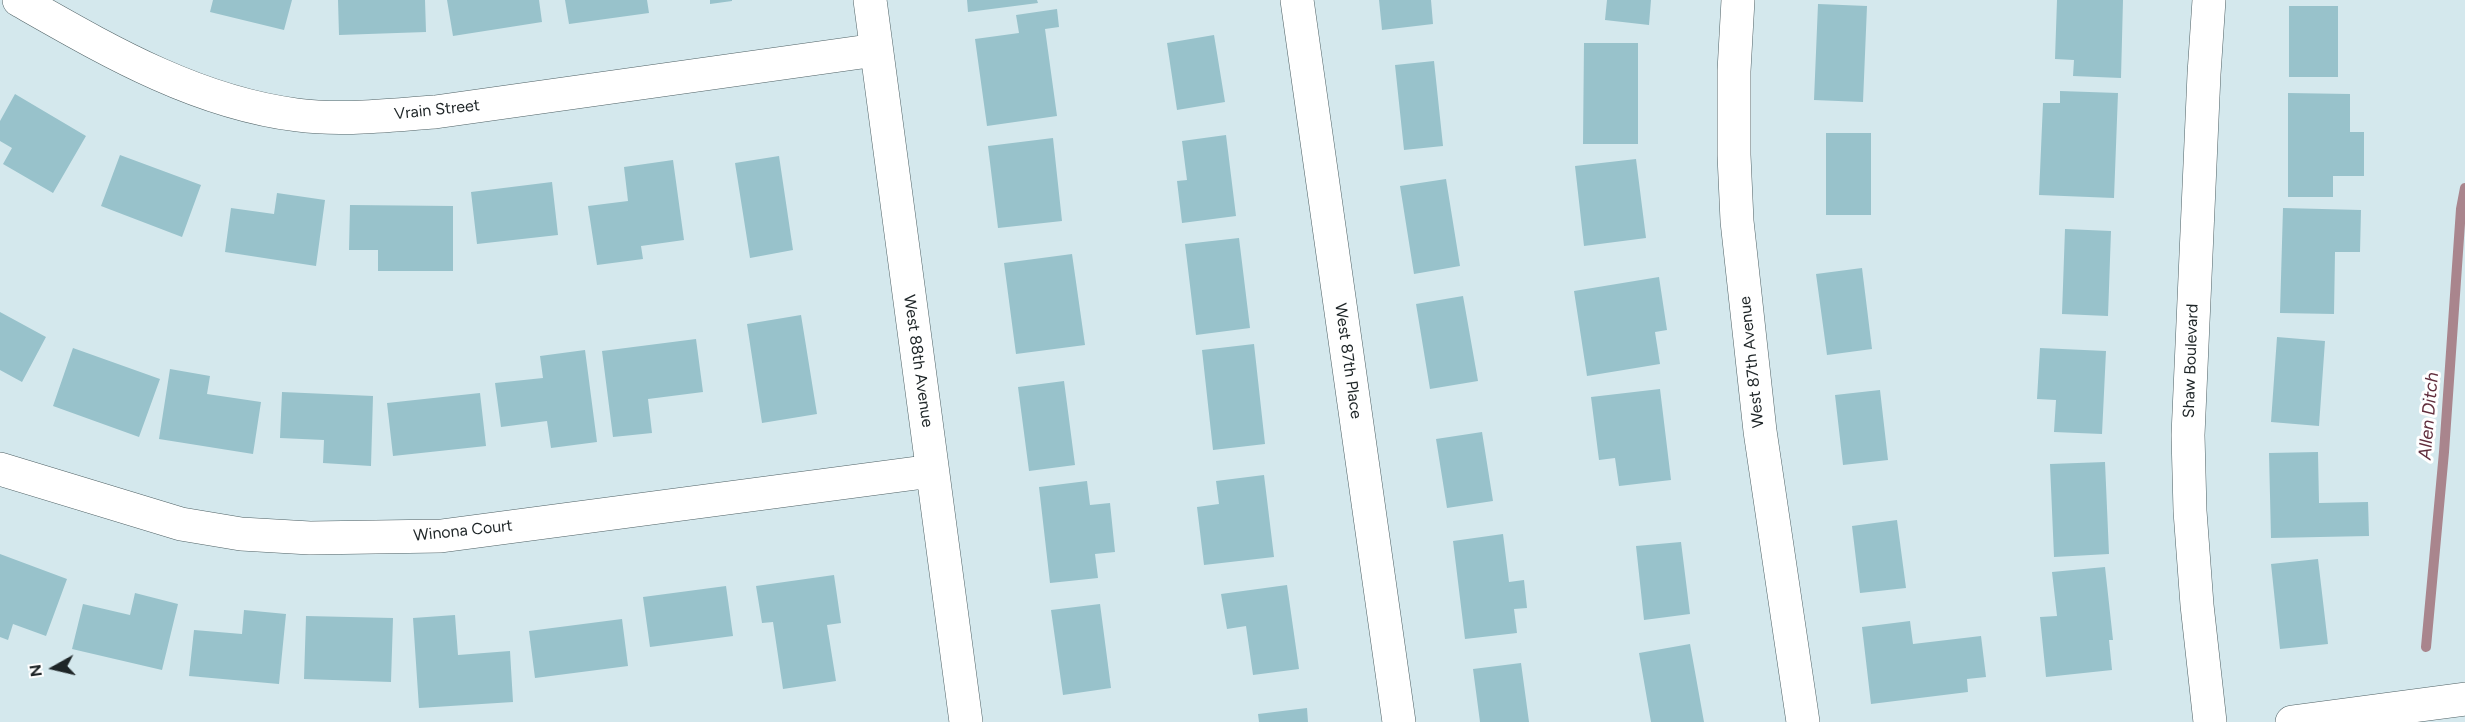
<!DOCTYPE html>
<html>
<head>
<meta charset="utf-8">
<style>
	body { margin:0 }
	#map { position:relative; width:2465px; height:722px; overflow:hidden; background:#d4e8ed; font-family:Figtree,sans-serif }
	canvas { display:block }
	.north { position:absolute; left:24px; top:638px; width:60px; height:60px; -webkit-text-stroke:4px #fff; paint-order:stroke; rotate:262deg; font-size:16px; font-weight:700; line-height:24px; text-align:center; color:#1e2527 }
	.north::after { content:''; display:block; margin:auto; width:21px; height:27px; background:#1e2527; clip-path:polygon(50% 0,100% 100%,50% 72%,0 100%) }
</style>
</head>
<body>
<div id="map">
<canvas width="2465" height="722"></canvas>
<div class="north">N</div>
</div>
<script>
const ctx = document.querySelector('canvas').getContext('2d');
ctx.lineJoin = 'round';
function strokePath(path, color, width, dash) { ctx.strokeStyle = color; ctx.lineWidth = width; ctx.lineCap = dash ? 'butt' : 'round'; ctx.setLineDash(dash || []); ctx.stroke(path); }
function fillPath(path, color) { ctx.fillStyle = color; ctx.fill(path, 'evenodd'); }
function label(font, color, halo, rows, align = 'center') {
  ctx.font = font + ' Figtree,sans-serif'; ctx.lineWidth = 6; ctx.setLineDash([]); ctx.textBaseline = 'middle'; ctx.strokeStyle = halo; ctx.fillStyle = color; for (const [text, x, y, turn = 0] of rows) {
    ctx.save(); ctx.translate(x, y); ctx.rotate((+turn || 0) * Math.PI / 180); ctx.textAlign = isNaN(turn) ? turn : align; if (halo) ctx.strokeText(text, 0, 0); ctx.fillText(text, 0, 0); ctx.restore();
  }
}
const stream = new Path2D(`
	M2426,647L2444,452L2461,209L2465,188`);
const building = new Path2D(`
	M213,0H292L284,30L210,12Z
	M338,0H425L426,32L339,35Z
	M447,0H539L542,22L453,36Z
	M565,0H647L649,13L569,24Z
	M710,0H732V1L710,4Z
	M967,0H1037L1038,3L968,12Z
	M1379,0H1431L1433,24L1382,30Z
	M1607,0H1651L1649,25L1605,20Z
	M2057,0H2123L2121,78L2073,76L2074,60L2055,59Z
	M1818,4L1867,6L1863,102L1814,100Z
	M2289,6H2338V77H2289Z
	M1057,9L1059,27L1045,29L1057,116L987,126L975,39L1019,33L1016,15Z
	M1214,35L1225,102L1177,110L1167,43Z
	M1584,43H1638V144H1583Z
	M1434,61L1443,146L1404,150L1395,65Z
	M2060,91L2118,93L2114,198L2039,195L2043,103H2060Z
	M2288,93L2350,94V132H2364V176H2333V197H2288Z
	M15,94L86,136L53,193L3,164L12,148L0,141V121Z
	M1826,133H1871V215H1826Z
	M1226,135L1236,216L1182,223L1177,181L1187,180L1182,141Z
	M1053,138L1062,221L998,228L988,146Z
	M120,155L201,185L182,237L101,206Z
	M779,156L793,250L750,258L735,163Z
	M1636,159L1646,238L1584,246L1575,166Z
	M673,160L684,240L641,246L643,259L597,265L588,206L628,201L624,167Z
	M1446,179L1460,266L1414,274L1400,186Z
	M552,182L558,235L477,244L471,192Z
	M277,193L325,200L316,266L225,252L231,208L274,214Z
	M350,205L453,206V271H378V250H349Z
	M2283,208L2361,210L2360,252H2335L2334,314L2280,313Z
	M2065,229L2111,231L2108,316L2062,314Z
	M1239,238L1250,328L1196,335L1185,244Z
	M1072,254L1085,345L1016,354L1004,263Z
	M1862,268L1872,349L1827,355L1816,274Z
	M1659,277L1667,330L1655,332L1660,364L1587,376L1574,291Z
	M1463,296L1478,381L1430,389L1416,304Z
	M0,312L46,337L22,382L0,370Z
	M801,315L817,414L762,423L747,324Z
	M2277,337L2325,341L2319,426L2271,422Z
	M696,339L703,392L648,399L652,433L613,437L602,351Z
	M1254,344L1265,444L1213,450L1202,350Z
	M73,348L160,379L139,437L53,406Z
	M2040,348L2106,351L2102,434L2054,432L2056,400L2037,399Z
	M585,350L597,442L551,448L547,421L501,427L495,383L543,378L540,356Z
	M170,369L210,376L207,394L261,402L253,454L159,439Z
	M1064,381L1075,465L1029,471L1018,387Z
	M1660,389L1671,480L1619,486L1615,458L1599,460L1591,397Z
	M1880,390L1888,460L1843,465L1835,395Z
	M282,392L373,396L371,466L323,463L324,440L280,438Z
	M480,393L486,446L393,456L387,403Z
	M1482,432L1493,501L1447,508L1436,439Z
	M2318,452L2319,503L2368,502L2369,536L2271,538L2269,453Z
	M2105,462L2109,554L2054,557L2050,464Z
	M1264,475L1274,557L1204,565L1197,507L1219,504L1216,481Z
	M1087,481L1090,505L1110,503L1115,552L1095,554L1098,578L1050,583L1039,487Z
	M1897,520L1906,588L1860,593L1852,526Z
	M1503,534L1509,582L1524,580L1527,608L1514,609L1517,633L1465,639L1453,541Z
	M1681,542L1690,614L1644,620L1636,546Z
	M0,554L67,579L46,636L13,624L8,640L0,637Z
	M2318,559L2328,644L2280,649L2271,564Z
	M2105,567L2113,640H2109L2112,670L2046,677L2040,617L2057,616L2052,572Z
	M834,575L841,623L827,625L836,681L783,689L773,622L762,623L756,586Z
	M1287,585L1299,669L1253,675L1246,626L1227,629L1221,594Z
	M726,586L733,636L650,647L643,597Z
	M135,593L178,604L162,670L72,649L83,604L130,615Z
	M1100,604L1111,688L1063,695L1051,610Z
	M244,610L286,614L279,684L189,676L194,630L242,634Z
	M455,615L458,655L510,651L513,702L419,708L413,618Z
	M306,616L393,618L391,682L304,679Z
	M622,619L628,666L535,678L529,631Z
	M1910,621L1913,644L1981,636L1986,677L1967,679L1968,692L1871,704L1862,627Z
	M1690,644L1704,722H1651L1639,653Z
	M1521,663L1529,722H1480L1473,669Z
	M1307,708L1308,722H1259L1258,714Z`);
const minor = new Path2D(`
	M19,0C107,50 195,102 297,115C342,121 390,115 435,112L876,50
	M870,0L966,722
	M1297,0L1399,722
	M1738,0L1734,71V155L1737,221L1760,431L1803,722
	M2209,0L2204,74L2188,435L2190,511L2197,605L2210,722
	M0,469L181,524L241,534L310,538L441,536L932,471
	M2292,722L2465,699`);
const streetNames = [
	["Vrain Street",437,110,-6],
	["West 88th Avenue",918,361,82],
	["West 87th Place",1348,361,82],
	["Shaw Boulevard",2191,361,-88],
	["West 87th Avenue",1752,362,-96],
	["Winona Court",463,531,-6]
];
const waterNames = [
	["Allen Ditch",2429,416,-85]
];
strokePath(stream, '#a9858d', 10);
fillPath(building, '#98c2cb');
strokePath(minor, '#4f6165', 34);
strokePath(minor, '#fff', 33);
label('16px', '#1e2527', '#fff', streetNames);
label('italic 18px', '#612e3d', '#fff', waterNames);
</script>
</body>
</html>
